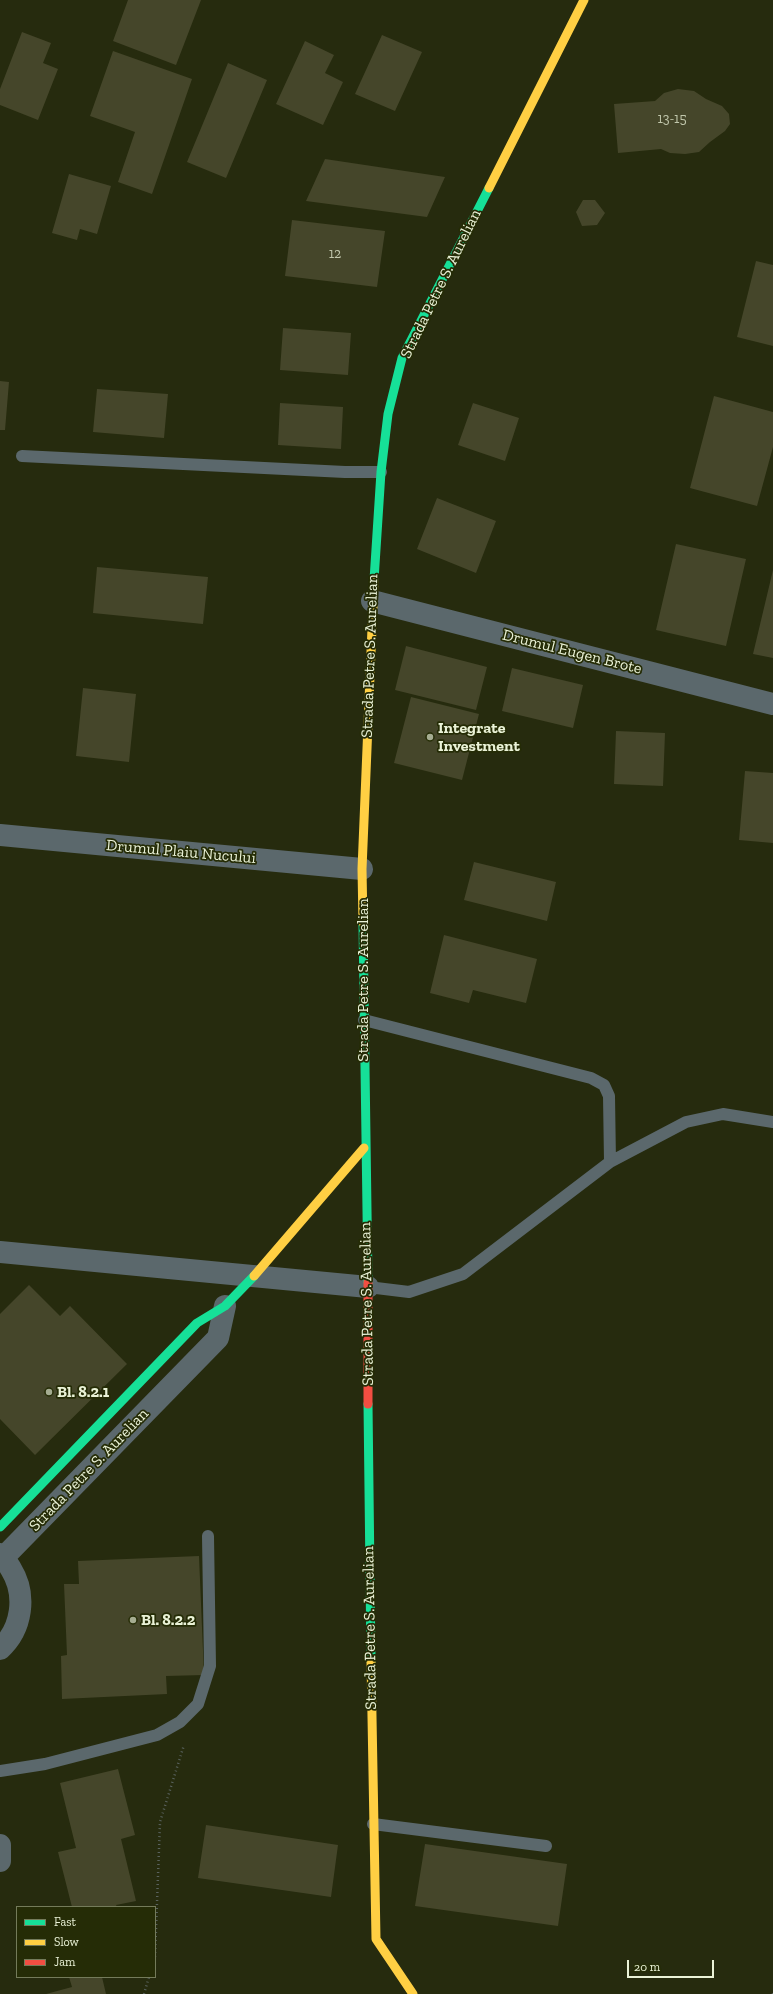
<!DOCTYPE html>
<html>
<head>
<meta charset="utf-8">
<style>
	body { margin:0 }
	#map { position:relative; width:773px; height:1994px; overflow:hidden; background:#262b0e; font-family:"Zilla Slab",serif }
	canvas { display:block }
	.legend { position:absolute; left:16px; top:1906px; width:140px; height:72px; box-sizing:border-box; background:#252c06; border:1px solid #747b5a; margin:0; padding:5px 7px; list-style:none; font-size:12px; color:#eaf2d7 }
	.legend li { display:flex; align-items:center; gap:8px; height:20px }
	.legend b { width:20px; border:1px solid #747b5a }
	.scale { position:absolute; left:627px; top:1960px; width:87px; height:18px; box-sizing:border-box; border:2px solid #eaf2d7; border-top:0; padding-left:5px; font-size:12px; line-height:14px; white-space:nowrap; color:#eaf2d7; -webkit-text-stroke:3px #252c06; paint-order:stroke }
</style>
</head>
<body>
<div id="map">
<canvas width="773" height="1994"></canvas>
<ul class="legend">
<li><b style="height:5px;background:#16e098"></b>Fast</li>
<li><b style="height:5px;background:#ffcf43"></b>Slow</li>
<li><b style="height:5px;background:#f24e42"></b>Jam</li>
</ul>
<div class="scale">20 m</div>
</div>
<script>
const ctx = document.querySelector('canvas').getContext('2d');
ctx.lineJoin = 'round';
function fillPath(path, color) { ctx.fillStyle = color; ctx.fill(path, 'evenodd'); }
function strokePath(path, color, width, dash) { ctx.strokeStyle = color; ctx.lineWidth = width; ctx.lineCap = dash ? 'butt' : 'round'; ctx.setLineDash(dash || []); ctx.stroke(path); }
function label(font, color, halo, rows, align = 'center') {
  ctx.font = font + ' "Zilla Slab",serif'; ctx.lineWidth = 3.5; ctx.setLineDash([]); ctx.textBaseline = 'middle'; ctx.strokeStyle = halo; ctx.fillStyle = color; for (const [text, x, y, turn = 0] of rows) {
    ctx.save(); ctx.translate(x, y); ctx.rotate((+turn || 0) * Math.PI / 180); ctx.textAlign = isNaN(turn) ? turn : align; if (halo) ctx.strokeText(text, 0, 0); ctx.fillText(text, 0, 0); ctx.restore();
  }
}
const building = new Path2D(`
	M128,0H201L176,65L113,41Z
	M22,32L51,43L43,63L58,69L38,120L0,105V89Z
	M382,35L422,52L395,111L355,94Z
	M305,41L334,55L325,73L343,82L323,125L276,104Z
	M113,51L192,79L152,194L118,182L135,132L90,116Z
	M228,63L267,80L226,178L187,162Z
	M678,89L694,91L706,99L722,106L729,114L730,124L725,131L710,142L699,152L685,154L670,153L661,149L618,153L614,104L655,101L664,93Z
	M325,159L445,177L427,217L306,201Z
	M69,174L111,186L97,234L80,229L77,240L52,233Z
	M583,200H595L605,213L597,225L582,226L576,212Z
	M292,220L385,231L377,287L285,276Z
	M756,261L773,265V346L737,337Z
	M283,328L351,333L348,375L280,370Z
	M0,381L9,382L5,430H0Z
	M97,389L168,394L164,438L93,432Z
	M714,396L773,412V447L757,506L690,488Z
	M280,403L343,407L341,449L278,445Z
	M473,403L519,418L505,461L458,445Z
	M437,498L496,521L476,573L417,549Z
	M676,544L746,559L726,646L656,630Z
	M97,567L208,577L203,624L93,613Z
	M773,570V658L753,654Z
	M406,646L487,667L476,710L395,690Z
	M512,668L583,685L573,728L502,711Z
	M83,688L136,694L129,762L76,756Z
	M411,697L479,714L462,780L394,763Z
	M616,731L665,733L663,786L614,784Z
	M745,771L773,773V843L739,840Z
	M474,862L556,882L547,921L464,900Z
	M444,935L537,959L526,1003L473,990L469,1003L430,993Z
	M29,1285L60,1316L70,1306L127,1364L35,1455L0,1419V1314Z
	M199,1556L204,1675L166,1676L167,1694L62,1699L61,1656L67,1655L64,1584H79L78,1561Z
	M118,1769L135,1835L121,1839L136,1901L116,1905L117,1907H72L58,1852L76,1848L60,1783Z
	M206,1825L338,1845L331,1897L198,1878Z
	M425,1844L567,1864L558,1926L415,1906Z
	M69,1977H102L106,1994H46L72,1987Z`);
const path = new Path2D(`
	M155,1957L160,1822L184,1745
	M144,1994L149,1977
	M773,1994V1992`);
const lane = new Path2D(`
	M22,456L345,472H381
	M364,1020L591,1078L604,1085L609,1096L610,1162
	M368,1287L409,1292L463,1274L610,1162L686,1122L723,1114L773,1122
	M0,1771L45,1764L157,1735L180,1722L198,1704L210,1666L208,1536
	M373,1824L546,1846`);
const street = new Path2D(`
	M372,601L773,704
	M0,835L362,869
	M0,1252L368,1287
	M0,1554C5,1558 8,1564 11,1569C27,1595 22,1629 0,1649
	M0,1561L218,1338L225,1306
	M0,1845V1861`);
const fast = new Path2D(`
	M374,580L381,472L388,414L402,358L489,188
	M363,923L368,1282
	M368,1404L371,1661
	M0,1527L197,1323L225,1306L254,1276`);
const slow = new Path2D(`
	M489,188L584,0
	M363,923L362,869L374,580
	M254,1276L364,1148
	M371,1661L376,1939L413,1994`);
const jam = new Path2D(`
	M368,1282V1404`);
const markers = [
	[430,737,4,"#a5ac91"],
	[49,1392,4,"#a5ac91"],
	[133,1620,4,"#a5ac91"]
];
const numberNames = [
	["13-15",672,119],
	["12",335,254]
];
const streetNames = [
	["Strada Petre S. Aurelian",441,284,-64],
	["Drumul Eugen Brote",572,652,14],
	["Strada Petre S. Aurelian",370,656,-88],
	["Drumul Plaiu Nucului",181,852,5],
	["Strada Petre S. Aurelian",363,980,-90],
	["Strada Petre S. Aurelian",367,1304,-91],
	["Strada Petre S. Aurelian",89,1470,-46],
	["Strada Petre S. Aurelian",370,1628,-91]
];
const poiNames = [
	["Integrate",438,728],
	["Investment",438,746],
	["Bl. 8.2.1",57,1392],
	["Bl. 8.2.2",141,1620]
];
fillPath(building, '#45462a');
strokePath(path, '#59625e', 2.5, [1, 3]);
strokePath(lane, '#5b686c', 12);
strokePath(street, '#5b686c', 22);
strokePath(fast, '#16e098', 9);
strokePath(slow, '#ffcf43', 9);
strokePath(jam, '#f24e42', 9);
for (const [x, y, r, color] of markers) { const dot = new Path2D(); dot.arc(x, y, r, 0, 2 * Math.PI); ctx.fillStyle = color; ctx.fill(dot); strokePath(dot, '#252c06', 1.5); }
label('14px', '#c1c7ac', null, numberNames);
label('16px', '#eaf2d7', '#252c06', streetNames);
label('bold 16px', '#eaf2d7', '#252c06', poiNames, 'left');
</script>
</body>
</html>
